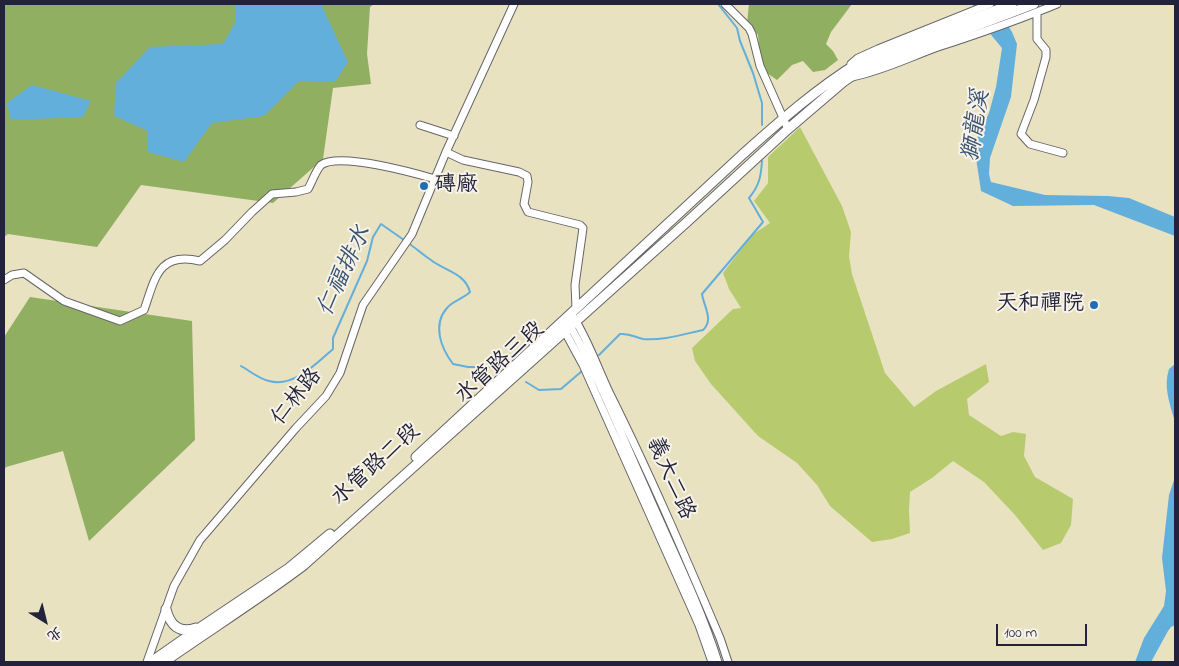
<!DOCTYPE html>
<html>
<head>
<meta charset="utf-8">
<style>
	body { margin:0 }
	#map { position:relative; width:1179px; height:666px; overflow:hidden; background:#e8e2c1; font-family:"Indie Flower","LXGW WenKai TC",sans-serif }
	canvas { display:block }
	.frame { position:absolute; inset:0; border:5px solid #22223b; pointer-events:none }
	.north { position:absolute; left:20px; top:596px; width:50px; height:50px; -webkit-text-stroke:4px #f7f3e8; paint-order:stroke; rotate:144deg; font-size:14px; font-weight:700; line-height:20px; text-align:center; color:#22223b }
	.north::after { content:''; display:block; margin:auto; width:18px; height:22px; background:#22223b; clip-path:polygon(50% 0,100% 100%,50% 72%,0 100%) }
	.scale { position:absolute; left:996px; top:624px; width:91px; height:22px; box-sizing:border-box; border:2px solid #22223b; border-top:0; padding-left:6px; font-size:15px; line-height:18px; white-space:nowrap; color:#22223b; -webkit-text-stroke:4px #f7f3e8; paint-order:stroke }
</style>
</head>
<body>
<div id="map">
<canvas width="1179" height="666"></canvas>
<div class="frame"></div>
<div class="north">北</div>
<div class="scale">100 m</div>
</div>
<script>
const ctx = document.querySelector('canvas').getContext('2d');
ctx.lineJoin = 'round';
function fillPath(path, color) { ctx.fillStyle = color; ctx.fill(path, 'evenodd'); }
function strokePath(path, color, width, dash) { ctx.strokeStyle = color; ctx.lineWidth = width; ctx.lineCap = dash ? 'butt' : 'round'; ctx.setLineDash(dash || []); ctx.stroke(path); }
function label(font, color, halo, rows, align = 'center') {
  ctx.font = font + ' "Indie Flower","LXGW WenKai TC",sans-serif'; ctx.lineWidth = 4; ctx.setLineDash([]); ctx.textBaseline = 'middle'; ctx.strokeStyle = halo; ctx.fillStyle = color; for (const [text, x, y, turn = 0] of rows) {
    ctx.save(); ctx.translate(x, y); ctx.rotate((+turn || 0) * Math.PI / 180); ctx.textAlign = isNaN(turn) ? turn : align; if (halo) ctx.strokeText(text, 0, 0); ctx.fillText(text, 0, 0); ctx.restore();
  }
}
const green = new Path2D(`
	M800,127L842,206L851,232L849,256L852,274L885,373L914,407L936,391L986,364L989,382L967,399L969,415L1001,436L1013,432L1026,434L1024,456L1035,477L1073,499L1071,525L1061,543L1043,550L1015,515L984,482L953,461L932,478L910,492L909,510L910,533L892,539L872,542L830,506L817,485L797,463L758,436L711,384L695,361L692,348L733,309L741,308L729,289L723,273L752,235L770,223L754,201L768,183V157Z`);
const forest = new Path2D(`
	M4,4H374L370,7L367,54L371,84L333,88L323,159L273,203L141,185L97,247L8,234L4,237Z
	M749,4H852L831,32L826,44L833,51L838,60L825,70L813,72L803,61L792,65L777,80L767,73L760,56L758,35L747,23Z
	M30,297L192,321L195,440L89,541L63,451L6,467L4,471V337Z`);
const water = new Path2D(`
	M235,4H321L348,62L335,82L299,81L264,116L212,123L184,162L148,152V131L114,116L116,83L150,47L223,44L235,23Z
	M972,4H995L1012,32L1017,44L1011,97L990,158L989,174L991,182L1045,195L1108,196L1129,198L1175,217V236L1094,205L1013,206L981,191L974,145L989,113L996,87L1002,48L992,36Z
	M32,85L91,101L83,117L11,120L7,103Z
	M1175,364V422C1170,404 1163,387 1169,369Z
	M1175,477V625L1171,627L1168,631L1151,662H1135L1144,638L1164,606L1166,591L1162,558L1169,495Z`);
const stream = new Path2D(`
	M718,4L737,28L740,41L753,73L762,103V125
	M408,243C416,248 423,255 431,260C445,271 465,273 470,292C463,299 452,301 447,308C432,325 441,348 453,364L468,367H498
	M599,355L620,334C630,333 634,337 643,339C662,341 684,334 703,330C714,320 704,307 702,294L763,222L749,198C759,186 761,177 762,161
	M241,366C250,371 259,379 269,381C293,388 317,363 333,349V338L367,261L373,237L381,224L404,240
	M526,382L539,390L561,389L582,371`);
const minor = new Path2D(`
	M725,4L749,28L752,34L760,66L788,129
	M1037,12V39L1046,50V57L1034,100L1021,134L1030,144L1063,153
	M851,64L858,58L878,49L990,4
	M852,77C882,71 910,57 938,47C978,34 1018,20 1057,4
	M420,125L454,136
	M446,152L463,160L519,172L527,176L528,182L524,204L528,212L580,225L583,228L575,285L576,308
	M4,280L12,275L24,273L64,301L120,321L144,310C155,279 158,251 200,261L225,240L252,212L272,194L296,192L308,189C312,182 316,170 321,165C339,152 414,173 435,179
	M574,318C589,342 598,369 610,394C650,474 685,556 720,638L728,662
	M568,322C598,375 620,432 645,487C670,545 699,602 718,662
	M563,328L583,365L699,625L712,662
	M147,662L174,586L200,540L296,428L326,396L340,373L363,305L412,234L446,152L514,4`);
const major = new Path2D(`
	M416,457L743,154C779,122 816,89 858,63L1012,4
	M166,609C170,625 179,634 196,628
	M151,662L201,627L289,568L330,534
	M164,662C211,629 259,599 304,565L688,221L788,129L843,82L862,69L1034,4`);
const markers = [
	[424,186,5,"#1f6fb2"],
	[1094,305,5,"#1f6fb2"]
];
const poiNames = [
	["磚廠",434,186],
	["天和禪院",1084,305,"right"]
];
const streetNames = [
	["水管路三段",501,364,-42],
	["仁林路",298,398,-51],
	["水管路二段",377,466,-42],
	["義大二路",669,479,66]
];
const waterNames = [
	["獅龍溪",978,126,-81],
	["仁福排水",346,272,-65]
];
fillPath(green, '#b7cb6e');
fillPath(forest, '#91af61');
fillPath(water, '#63afdc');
strokePath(stream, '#63afdc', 2);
strokePath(minor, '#67656a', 9);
strokePath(major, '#67656a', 11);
strokePath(minor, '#fff', 7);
strokePath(major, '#fff', 9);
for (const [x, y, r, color] of markers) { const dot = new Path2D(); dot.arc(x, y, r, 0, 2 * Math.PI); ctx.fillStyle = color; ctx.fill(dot); strokePath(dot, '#f7f3e8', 2); }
label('22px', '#22223b', '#f7f3e8', poiNames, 'left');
label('22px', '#22223b', '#f7f3e8', streetNames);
label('italic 24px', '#395373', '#f7f3e8', waterNames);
</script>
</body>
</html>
